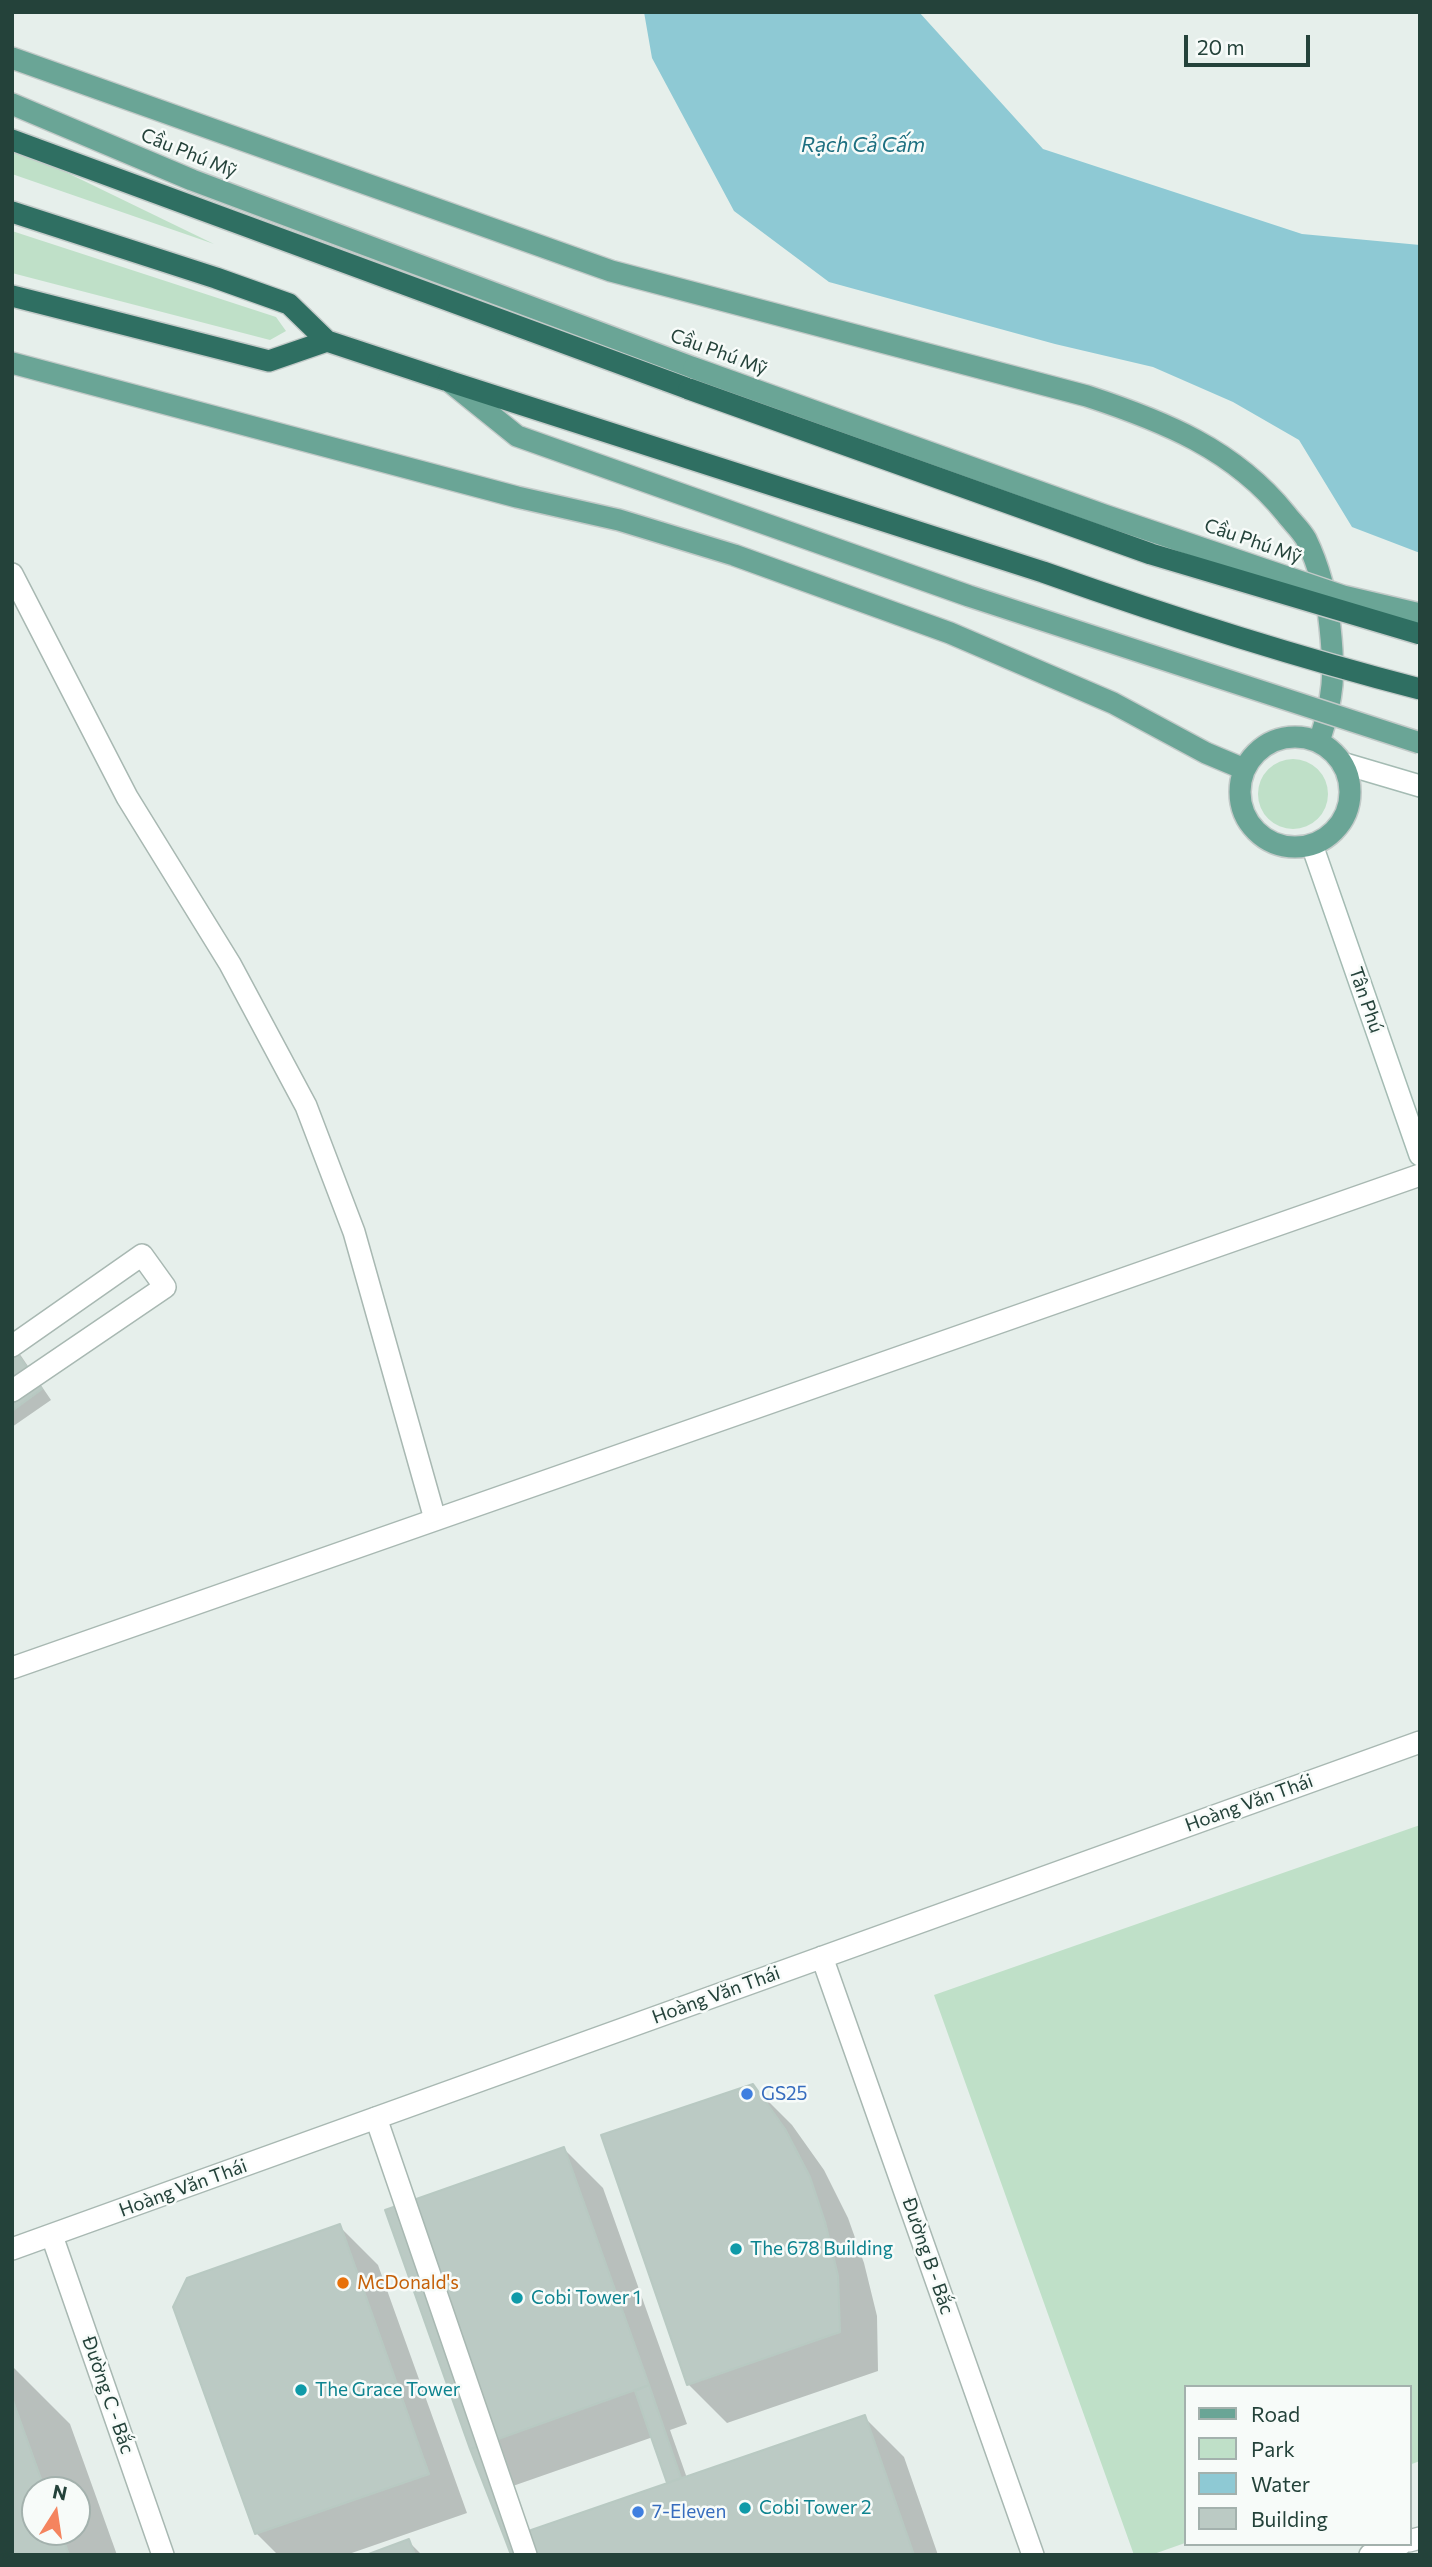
<!DOCTYPE html>
<html>
<head>
<meta charset="utf-8">
<style>
	body { margin:0 }
	#map { position:relative; width:1432px; height:2567px; overflow:hidden; background:#e6efeb; font-family:Commissioner,sans-serif }
	canvas { display:block }
	.frame { position:absolute; inset:0; border:14px solid #24423a; pointer-events:none }
	.legend { position:absolute; left:1184px; top:2385px; width:228px; height:161px; box-sizing:border-box; background:#f7fbf9; border:2px solid #a3b1ad; margin:0; padding:9px 12px; list-style:none; font-size:21px; color:#24423a }
	.legend li { display:flex; align-items:center; gap:14px; height:35px }
	.legend b { width:35px; border:2px solid #a3b1ad }
	.north { position:absolute; left:21px; top:2476px; width:70px; height:70px; box-sizing:border-box; background:#f7fbf9; border:2px solid #a3b1ad; border-radius:50%; rotate:12deg; font-size:19px; font-weight:700; line-height:28px; text-align:center; color:#24423a }
	.north::after { content:''; display:block; margin:auto; width:24px; height:32px; background:#f4845f; clip-path:polygon(50% 0,100% 100%,50% 72%,0 100%) }
	.scale { position:absolute; left:1184px; top:35px; width:126px; height:32px; box-sizing:border-box; border:4px solid #24423a; border-top:0; padding-left:9px; font-size:21px; line-height:24px; white-space:nowrap; color:#24423a; -webkit-text-stroke:5px #f7fbf9; paint-order:stroke }
</style>
</head>
<body>
<div id="map">
<canvas width="1432" height="2567"></canvas>
<div class="frame"></div>
<ul class="legend">
<li><b style="height:9px;background:#6aa596"></b>Road</li>
<li><b style="height:19px;background:#bfe0c8"></b>Park</li>
<li><b style="height:19px;background:#8ec9d4"></b>Water</li>
<li><b style="height:19px;background:#bbcac4"></b>Building</li>
</ul>
<div class="north">N</div>
<div class="scale">20 m</div>
</div>
<script>
const ctx = document.querySelector('canvas').getContext('2d');
ctx.lineJoin = 'round';
function fillPath(path, color) { ctx.fillStyle = color; ctx.fill(path, 'evenodd'); }
function strokePath(path, color, width, dash) { ctx.strokeStyle = color; ctx.lineWidth = width; ctx.lineCap = dash ? 'butt' : 'round'; ctx.setLineDash(dash || []); ctx.stroke(path); }
function label(font, color, halo, rows, align = 'center') {
  ctx.font = font + ' Commissioner,sans-serif'; ctx.lineWidth = 5; ctx.setLineDash([]); ctx.textBaseline = 'middle'; ctx.strokeStyle = halo; ctx.fillStyle = color; for (const [text, x, y, turn = 0] of rows) {
    ctx.save(); ctx.translate(x, y); ctx.rotate((+turn || 0) * Math.PI / 180); ctx.textAlign = isNaN(turn) ? turn : align; if (halo) ctx.strokeText(text, 0, 0); ctx.fillText(text, 0, 0); ctx.restore();
  }
}
const green = new Path2D(`
	M12,146L214,244L12,174Z
	M12,231L276,317L286,331L270,340L12,273Z
	M1258 794a35 35 0 1 1 70 0a35 35 0 1 1-70 0Z
	M1420,1825V2461L1409,2465V2387H1185V2543L1151,2555H1134L934,1995Z`);
const water = new Path2D(`
	M644,12H919L1043,149L1302,234L1420,245V553L1352,527L1299,440L1233,402L1153,367L1055,344L829,282L734,211L652,58Z`);
const shadow = new Path2D(`
	M12,1329L23,1345L17,1350L51,1400L12,1427Z
	M753,2086L792,2125L824,2170L848,2218L864,2263L877,2316L878,2371L727,2423L688,2384Z
	M564,2149L603,2188L687,2424L670,2430L687,2478L864,2417L904,2457L938,2555H513L471,2448ZM653,2437L670,2484L524,2534L510,2487Z
	M339,2226L378,2265L467,2513L346,2555H278L256,2533Z
	M12,2366L70,2424L117,2555H12ZM35,2490H77V2532H35Z
	M409,2542L422,2555H371Z`);
const building = new Path2D(`
	M12,1346L42,1389L12,1411Z
	M753,2084L785,2129L810,2177L825,2222L838,2276L840,2332L687,2385L601,2135Z
	M564,2147L649,2385L470,2449L385,2210Z
	M340,2224L429,2474L255,2534L173,2307L187,2278Z
	M649,2385L681,2478L667,2483L635,2391Z
	M12,2398L45,2490H35V2532H61L69,2555H12Z
	M865,2415L914,2555H511L505,2539Z
	M485,2444L519,2534L505,2539L470,2449Z
	M409,2539L415,2555H366Z`);
const lane = new Path2D(`
	M12,1346L142,1255L165,1287L12,1391
	M12,1668L1420,1175
	M376,2118L526,2555`);
const street = new Path2D(`
	M12,574L127,797L230,964L306,1106L354,1232L435,1519
	M822,1957L1033,2555
	M52,2236L163,2555
	M12,2249L1420,1742
	M1409,2541L1420,2538
	M1370,2555L1401,2544`);
const secondary = new Path2D(`
	M1342,763L1420,786
	M1312,845L1420,1155`);
const primary = new Path2D(`
	M12,58L611,271L1087,396C1163,421 1234,449 1286,514C1292,522 1301,530 1306,539C1319,566 1327,597 1330,627C1335,674 1334,696 1319,742
	M12,104L192,180L694,368
	M12,363L517,497L619,520L734,555L950,633L1113,703L1206,753L1244,769
	M1240 792a55 55 0 1 1 110 0a55 55 0 1 1-110 0Z`);
const highway = new Path2D(`
	M12,140L689,389
	M12,212L216,278L289,304L327,341L448,381
	M12,296L269,361L327,341`);
const primaryBridge = new Path2D(`
	M694,368L1104,515L1343,596L1420,614
	M450,382L517,436L969,596L1420,743`);
const highwayBridge = new Path2D(`
	M448,381L1043,572C1167,616 1292,656 1420,689
	M689,389L1151,554L1420,634`);
const markers = [
	[747,2094,7,"#3f7fe0"],
	[736,2249,7,"#0f9aa8"],
	[343,2283,7,"#e8710a"],
	[517,2298,7,"#0f9aa8"],
	[301,2390,7,"#0f9aa8"],
	[745,2508,7,"#0f9aa8"],
	[638,2512,7,"#3f7fe0"]
];
const streetNames = [
	["Cầu Phú Mỹ",189,153,22],
	["Cầu Phú Mỹ",719,352,20],
	["Cầu Phú Mỹ",1253,541,19],
	["Tân Phú",1366,1000,71],
	["Hoàng Văn Thái",1249,1803,-20],
	["Hoàng Văn Thái",716,1995,-20],
	["Hoàng Văn Thái",183,2188,-20],
	["Đường B - Bắc",928,2256,71],
	["Đường C - Bắc",108,2395,71]
];
const shopNames = [
	["GS25",761,2094],
	["7-Eleven",652,2512]
];
const cultureNames = [
	["The 678 Building",750,2249],
	["Cobi Tower 1",531,2298],
	["The Grace Tower",315,2390],
	["Cobi Tower 2",759,2508]
];
const foodNames = [
	["McDonald's",357,2283]
];
const waterNames = [
	["Rạch Cả Cấm",863,145]
];
fillPath(green, '#bfe0c8');
fillPath(water, '#8ec9d4');
fillPath(shadow, '#0003');
fillPath(building, '#bbcac4');
strokePath(building, '#b8c9c2', 2);
strokePath(lane, '#a8b8b2', 24);
strokePath(street, '#a8b8b2', 24);
strokePath(secondary, '#a4bbb3', 24);
strokePath(primary, '#c2cac8', 24);
strokePath(highway, '#c2cac8', 24);
strokePath(lane, '#fff', 21);
strokePath(street, '#fff', 21);
strokePath(secondary, '#fff', 21);
strokePath(primary, '#6aa596', 21);
strokePath(highway, '#2f6f62', 21);
strokePath(primaryBridge, '#c2cac8', 24, []);
strokePath(highwayBridge, '#c2cac8', 24, []);
strokePath(primaryBridge, '#6aa596', 21);
strokePath(highwayBridge, '#2f6f62', 21);
for (const [x, y, r, color] of markers) { const dot = new Path2D(); dot.arc(x, y, r, 0, 2 * Math.PI); ctx.fillStyle = color; ctx.fill(dot); strokePath(dot, '#f7fbf9', 2.5); }
label('19px', '#24423a', '#f7fbf9', streetNames);
label('19px', '#366cbe', '#f7fbf9', shopNames, 'left');
label('19px', '#0d838f', '#f7fbf9', cultureNames, 'left');
label('19px', '#c56008', '#f7fbf9', foodNames, 'left');
label('italic 21px', '#1c6f80', '#f7fbf9', waterNames);
</script>
</body>
</html>
